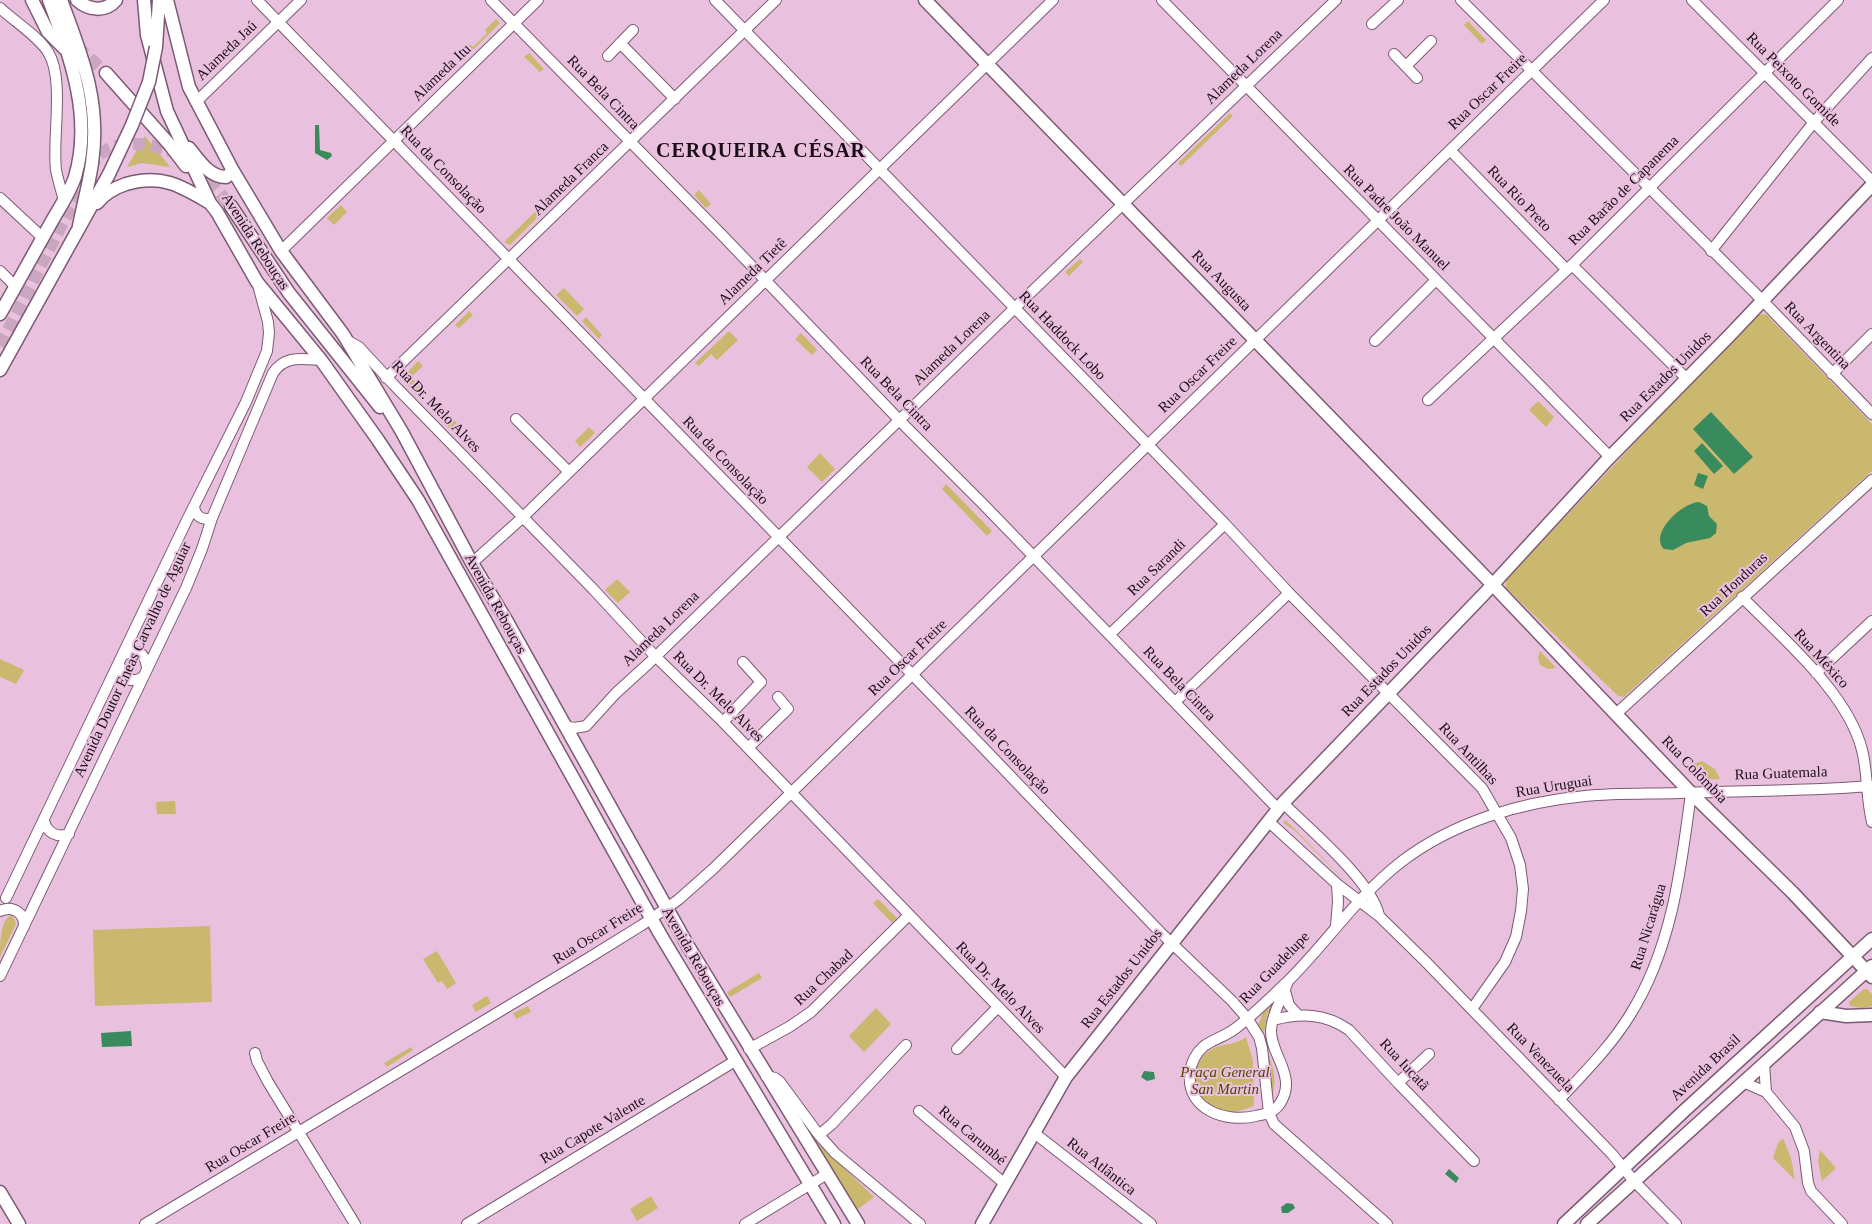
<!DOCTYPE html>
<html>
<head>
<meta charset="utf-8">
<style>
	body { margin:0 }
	canvas { display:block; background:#e9c1de }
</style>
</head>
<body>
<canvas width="1872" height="1224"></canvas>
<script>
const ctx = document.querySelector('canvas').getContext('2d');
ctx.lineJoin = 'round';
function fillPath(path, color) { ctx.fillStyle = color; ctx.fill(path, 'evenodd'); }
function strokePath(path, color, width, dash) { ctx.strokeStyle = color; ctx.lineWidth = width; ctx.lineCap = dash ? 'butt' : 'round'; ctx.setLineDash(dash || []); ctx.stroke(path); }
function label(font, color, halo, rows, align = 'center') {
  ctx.font = font + ' Georgia,serif'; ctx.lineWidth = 4; ctx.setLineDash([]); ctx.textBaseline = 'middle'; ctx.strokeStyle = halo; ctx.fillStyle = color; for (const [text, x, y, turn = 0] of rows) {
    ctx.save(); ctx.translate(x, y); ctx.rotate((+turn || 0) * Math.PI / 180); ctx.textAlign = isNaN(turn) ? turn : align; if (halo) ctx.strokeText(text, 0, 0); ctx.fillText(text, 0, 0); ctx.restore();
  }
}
const green = new Path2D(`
	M496,19L500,23L467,56L463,51L470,44L473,47L487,33L485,30Z
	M1468,21L1486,40L1482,44L1464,25Z
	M529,53L544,69L540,72L524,57Z
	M1230,113L1233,116L1181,166L1178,163Z
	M145,136L170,167L142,163L127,167Z
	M699,190L711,204L706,208L694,195Z
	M341,205L347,212L334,225L327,218Z
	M539,208L543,212L510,245L504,242Z
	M1080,259L1083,262L1069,276L1065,272Z
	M564,288L584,309L577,316L556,295Z
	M469,311L473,315L459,328L455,325Z
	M1766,314L1872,424V471L1624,697L1618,696L1506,588V580L1755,315Z
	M586,317L602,335L599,339L582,321Z
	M729,331L738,340L717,360L711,354L699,366L695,363Z
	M801,333L817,350L812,355L795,339Z
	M941,352L948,359L921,386L914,378Z
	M418,361L423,366L411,377L427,394L421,400L401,379Z
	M1538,401L1554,417L1546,427L1529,410Z
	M441,407L457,423L450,429L435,414Z
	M589,427L595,433L580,447L575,441Z
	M820,453L835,469L822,482L807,467Z
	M946,484L992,531L987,536L942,489Z
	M617,579L630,592L618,603L605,590Z
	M1540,651L1556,668L1548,669L1540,665L1538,658Z
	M0,659L24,670L16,684L0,677Z
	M1702,761L1715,769L1720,779C1702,780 1698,779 1686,766Z
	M175,801L176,814H157L156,802Z
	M1285,820L1294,828L1349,885L1294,830L1283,823Z
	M878,899L897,918L892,923L873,903Z
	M11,915L14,918L16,924L0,957C0,945 0,920 11,915Z
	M210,926L212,1002L95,1006L93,930Z
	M437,951L456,983L447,989L442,981L438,983L423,959Z
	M759,973L762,978L730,997L727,992Z
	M1864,989H1867L1872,994V1006L1861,1008L1850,1006L1849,1002Z
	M487,996L491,1003L476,1012L472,1005Z
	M1273,998L1276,1000L1267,1014L1264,1033C1266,1038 1266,1042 1267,1048C1272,1069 1279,1076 1271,1099L1257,1026L1261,1019L1262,1012Z
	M528,1006L531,1012L516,1019L513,1013Z
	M876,1008L891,1024L864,1052L849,1036Z
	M1246,1037L1253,1061L1254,1106C1245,1109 1232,1114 1223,1112C1200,1105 1185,1079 1202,1058C1216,1040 1230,1049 1246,1037Z
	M411,1047L413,1050L387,1067L384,1063Z
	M799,1125L874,1197L853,1213Z
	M1783,1138L1791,1158L1795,1180L1773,1158L1778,1143Z
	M1820,1150L1836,1168L1822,1181L1818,1162Z
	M651,1196L658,1208L637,1221L630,1209Z`);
const water = new Path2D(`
	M315,125H319L320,150L331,153L332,156L327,160L315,153Z
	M1711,412L1753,457L1734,474L1693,429Z
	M1702,443L1723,466L1714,474L1694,451Z
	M1698,473L1708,476L1703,489L1694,485Z
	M1699,502L1707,506L1709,516L1717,524L1716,533L1710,538L1686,543L1673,550L1664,549C1649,533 1682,503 1699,502Z
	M131,1031L132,1046L102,1047L101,1033Z
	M1144,1071L1154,1072L1155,1079L1147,1081L1141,1077Z
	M1449,1169L1459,1178L1456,1183L1445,1174Z
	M1287,1203L1293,1204L1295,1208L1288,1213H1282L1281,1207Z`);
const majorTunnel = new Path2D(`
	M37,9L106,73
	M197,166L231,206
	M0,346L96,158C101,154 106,149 113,147C132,139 163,147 180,155`);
const minor = new Path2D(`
	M257,0L971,735L1160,932L1232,1001L1247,1018L1259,1037L1262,1048L1269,1113L1274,1124L1387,1224
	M491,0L722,235L906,427L982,503L1278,809
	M715,0L1225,524L1289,593L1482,788L1511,838L1520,865L1523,889L1521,911L1516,937L1505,962L1472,1009
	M1162,0L1610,457
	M1461,0L1762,300L1872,414
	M1692,0L1872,181
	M0,8C14,21 38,36 48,52C65,79 52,137 56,170C58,180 61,190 64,200
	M1372,24L1398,0
	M620,43L675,99
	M1394,54L1417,78
	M608,56L633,30
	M1406,66L1431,41
	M196,102L301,0
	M1450,150L1567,270
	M0,198L43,238
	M281,251L538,0
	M1711,251L1814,122L1872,58
	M1572,265L1687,379
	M0,271L15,286
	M348,341L359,347L394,385L593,589L655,656L723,722L1066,1077
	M1375,341L1436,280
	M1832,374L1872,334
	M386,378L776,0
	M1428,400L1572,265L1838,0
	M516,419L569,472
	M194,506C195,516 202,521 212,518
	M472,563L522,518L1053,0
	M1742,597C1782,638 1848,693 1862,750C1868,773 1866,798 1872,822
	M1110,634L1225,524
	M123,655C138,648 145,652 147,668
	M119,664L123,675L130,680H137L143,677
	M1816,673L1872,621
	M1175,702L1289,593
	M1617,713L1872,480
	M723,722L761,682L743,662
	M565,726L574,728L586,726L616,693L649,663L1023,300L1336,0
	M748,748L788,709L778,697
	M1283,803C1310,830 1370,879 1379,915
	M44,821C47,833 57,838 69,834
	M1268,821L1337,884L1379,916L1425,961L1612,1154L1634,1181L1676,1224
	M6,898L186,522L246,402L267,351L269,333L268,322L258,285
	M0,911C13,905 25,913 24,927
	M1336,926L1338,902L1337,884
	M0,976L186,588L202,549L212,518L273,373C285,355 302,359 321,360
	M1288,981C1283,997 1272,1013 1271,1030C1270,1055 1299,1077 1279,1105C1273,1113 1265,1114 1256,1116C1226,1123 1186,1110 1190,1073C1191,1063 1196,1053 1204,1046C1214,1039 1226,1036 1236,1028C1253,1015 1270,998 1286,983C1326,944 1356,897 1401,862C1453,822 1521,802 1585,796C1616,793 1648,794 1679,793C1743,791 1808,791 1872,786
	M1285,991L1289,1005L1298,1015
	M1273,1020C1301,1013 1325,1013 1349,1030L1398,1083L1474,1161
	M749,1049L789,1027L811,1012L909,915
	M957,1049L998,1007
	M255,1053L257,1061L268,1082L355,1224
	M1764,1063L1766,1092
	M766,1076L775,1078L780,1082L819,1135L835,1153L920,1224
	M1743,1082L1766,1092L1795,1127L1804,1151L1808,1183L1811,1191L1842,1224
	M1398,1083L1429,1054
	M1559,1100C1584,1073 1611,1046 1630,1015C1672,948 1681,869 1691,793
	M919,1111L1005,1184
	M1033,1132L1151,1224
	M819,1135L832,1124L906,1045
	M145,1224L587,959L642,925L678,900L713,869L1604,0
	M467,1224L735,1061
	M745,1224L827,1174`);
const major = new Path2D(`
	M32,0L48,32L65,49
	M61,0C82,56 101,102 92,163C89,184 83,205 79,226
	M77,0C88,10 105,13 116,0
	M144,0L147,35L167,111L210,203L217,212L257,282L321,360L378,440L418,500L660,934L834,1224
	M167,0L189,87L232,169L281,251L343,334L402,432L472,563L505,618L688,946L858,1224
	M925,0L1493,585L1691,793L1793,893L1872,977
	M156,47L159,0
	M106,73L170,145L186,166
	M189,148C199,160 209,177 226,177L230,174L232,169
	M97,203C105,193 114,188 126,184C161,174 180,185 210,203
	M231,206L289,293L380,407
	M0,314C17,283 35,252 52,221C60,207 70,192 75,177C93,116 70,57 49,0
	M0,370L109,174
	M1820,1012L1846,1016L1872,1015
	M0,1192L19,1224
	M982,1224L1066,1077L1283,803L1484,594L1608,459L1730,335L1872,185
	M1564,1224L1684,1111L1872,939
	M1587,1224L1872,966`);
const majorBridge = new Path2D(`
	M109,174L132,125L149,82L156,47`);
const streetNames = [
	["Alameda Jaú",227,51,-44],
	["Alameda Lorena",1244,67,-44],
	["Alameda Itu",442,73,-44],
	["Rua Peixoto Gomide",1793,80,45],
	["Rua Oscar Freire",1488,92,-44],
	["Rua Bela Cintra",603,93,46],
	["Rua da Consolação",443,170,46],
	["Alameda Franca",571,179,-44],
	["Rua Barão de Capanema",1624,191,-45],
	["Rua Rio Preto",1519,199,46],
	["Rua Padre João Manuel",1396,218,45],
	["Avenida Rebouças",255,242,57],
	["Alameda Tietê",753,272,-44],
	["Rua Augusta",1221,281,46],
	["Rua Haddock Lobo",1062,336,46],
	["Rua Argentina",1817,336,46],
	["Alameda Lorena",952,348,-44],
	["Rua Oscar Freire",1198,375,-44],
	["Rua Estados Unidos",1666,377,-45],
	["Rua Bela Cintra",896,394,46],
	["Rua Dr. Melo Alves",436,407,46],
	["Rua da Consolação",725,461,46],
	["Rua Sarandi",1157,568,-44],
	["Rua Honduras",1734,585,-43],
	["Avenida Rebouças",495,604,61],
	["Alameda Lorena",661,629,-44],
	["Rua Oscar Freire",908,658,-44],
	["Rua México",1821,659,48],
	["Avenida Doutor Eneas Carvalho de Aguiar",133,660,-65],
	["Rua Estados Unidos",1387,671,-46],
	["Rua Bela Cintra",1179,684,46],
	["Rua Dr. Melo Alves",718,697,45],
	["Rua da Consolação",1007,751,46],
	["Rua Antilhas",1468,754,47],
	["Rua Colômbia",1694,770,46],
	["Rua Guatemala",1781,774,-2],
	["Rua Uruguai",1554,787,-9],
	["Rua Nicarágua",1649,927,-73],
	["Rua Oscar Freire",598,934,-32],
	["Avenida Rebouças",693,957,60],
	["Rua Guadelupe",1275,968,-46],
	["Rua Chabad",824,978,-43],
	["Rua Estados Unidos",1122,979,-52],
	["Rua Dr. Melo Alves",1000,988,46],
	["Rua Venezuela",1540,1058,46],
	["Rua Iucatã",1404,1065,47],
	["Avenida Brasil",1706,1068,-43],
	["Rua Capote Valente",593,1130,-31],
	["Rua Carumbé",972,1136,40],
	["Rua Oscar Freire",251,1143,-31],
	["Rua Atlântica",1101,1167,38]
];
const parkNames = [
	["Praça General",1225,1073],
	["San Martin",1225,1090]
];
const districtNames = [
	["CERQUEIRA CÉSAR",761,152]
];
fillPath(green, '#cab86e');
fillPath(water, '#398a5d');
strokePath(majorTunnel, '#caa6c0', 12, [12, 6]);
strokePath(minor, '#7c5a73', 12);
strokePath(major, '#7c5a73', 15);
strokePath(minor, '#fff', 10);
strokePath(major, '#fff', 12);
strokePath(majorBridge, '#7c5a73', 15, []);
strokePath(majorBridge, '#fff', 12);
label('15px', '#1c0e18', '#e9c1de', streetNames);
label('italic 15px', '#534500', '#e9c1de', parkNames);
ctx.letterSpacing = '1px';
label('bold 20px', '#1c0e18', '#e9c1de', districtNames);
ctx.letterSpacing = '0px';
</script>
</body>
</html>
